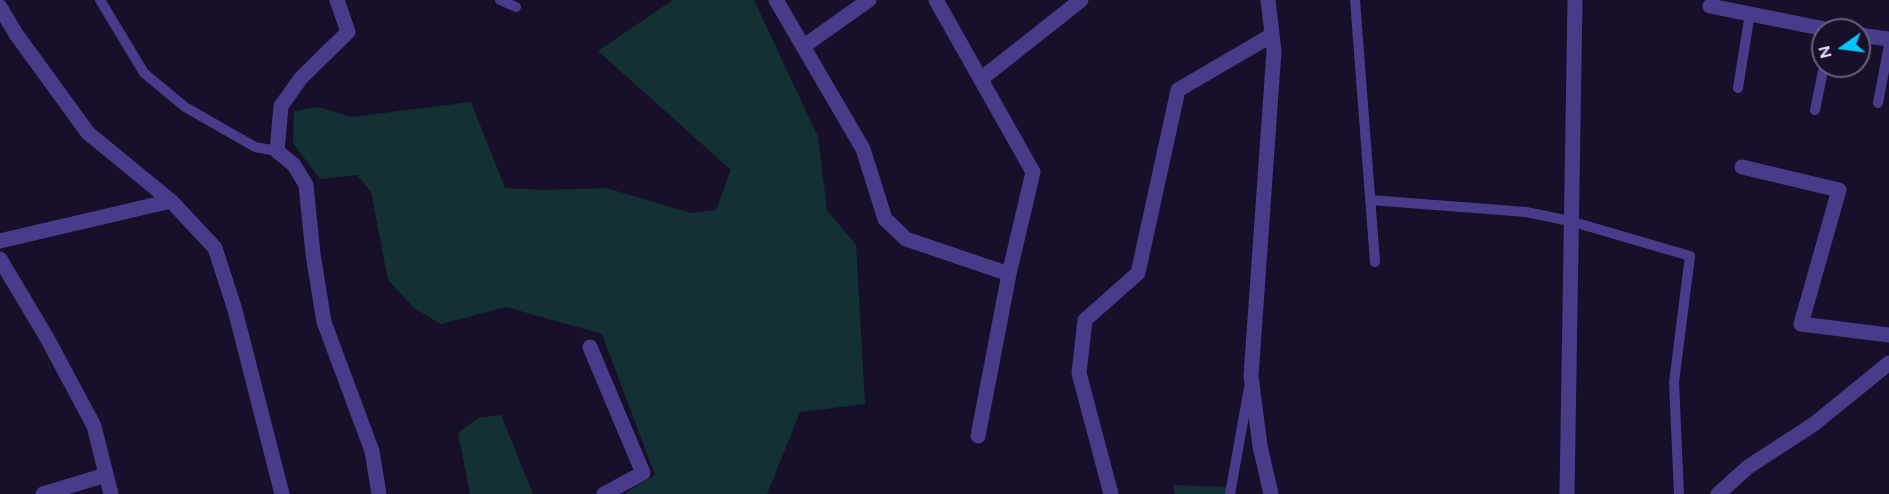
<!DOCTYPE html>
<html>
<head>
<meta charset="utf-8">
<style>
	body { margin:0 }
	#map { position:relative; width:1889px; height:494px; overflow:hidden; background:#18102a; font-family:Figtree,sans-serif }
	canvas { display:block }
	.north { position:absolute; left:1811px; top:18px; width:60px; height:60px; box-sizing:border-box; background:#18102a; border:2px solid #69607f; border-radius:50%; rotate:256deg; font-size:16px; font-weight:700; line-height:24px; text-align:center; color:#e3d9ff }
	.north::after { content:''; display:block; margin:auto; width:21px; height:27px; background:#05c6ff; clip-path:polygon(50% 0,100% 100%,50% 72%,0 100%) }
</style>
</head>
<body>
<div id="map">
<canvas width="1889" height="494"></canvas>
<div class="north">N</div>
</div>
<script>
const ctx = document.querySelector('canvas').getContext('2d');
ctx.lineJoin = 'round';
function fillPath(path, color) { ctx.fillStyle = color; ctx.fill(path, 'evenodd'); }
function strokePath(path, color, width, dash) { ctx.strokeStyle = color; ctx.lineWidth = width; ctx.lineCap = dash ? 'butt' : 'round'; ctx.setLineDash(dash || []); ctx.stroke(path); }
const green = new Path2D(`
	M673,0H754L818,137L827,210L856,245L865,404L800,412L767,494H624L655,475L602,334L506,307L441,324L414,308L388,280L371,192L357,175L320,179L293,143L294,111L318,107L351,117L471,102L505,188L545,190L606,188L691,213L716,210L731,170L598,51Z
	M501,415L533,494H470L458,433L478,418Z
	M1173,485L1226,487L1225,494H1175Z`);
const service = new Path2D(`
	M100,0L144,73L185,107L255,147L277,151
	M500,0L516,7
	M1355,0L1375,262
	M1738,88L1750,13
	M1878,103L1889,45
	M1815,110L1824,66
	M1370,200L1526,212L1570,221L1690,256L1674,382L1679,494
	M1230,494L1249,388`);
const minor = new Path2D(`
	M337,0L348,32L301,78L281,106L277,151L294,165L306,185L313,254L324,322L372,451L379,494
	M776,0L863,149L885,219L906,239L1009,274
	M936,0L1033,172L1009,274L978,436
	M1268,0L1274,51L1251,376L1260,446L1271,494
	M1710,6L1830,30
	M0,7L16,34L88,133L171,201L215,248L235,310L282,494
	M1859,35L1889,39
	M804,46L869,0
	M981,79L1081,0
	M1742,167L1839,190L1801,324L1889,335
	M0,241L171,201
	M0,259L47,338L94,426L111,494
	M590,347L643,473L604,494
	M43,494L106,475
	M1111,494L1079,373L1085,320L1138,273L1178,90L1272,35
	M1718,494L1748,467L1814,424L1889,363`);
const tertiary = new Path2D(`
	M1567,494L1575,0`);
fillPath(green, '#133134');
strokePath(service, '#483b8a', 10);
strokePath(minor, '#483b8a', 15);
strokePath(tertiary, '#483b8a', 15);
</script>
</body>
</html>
